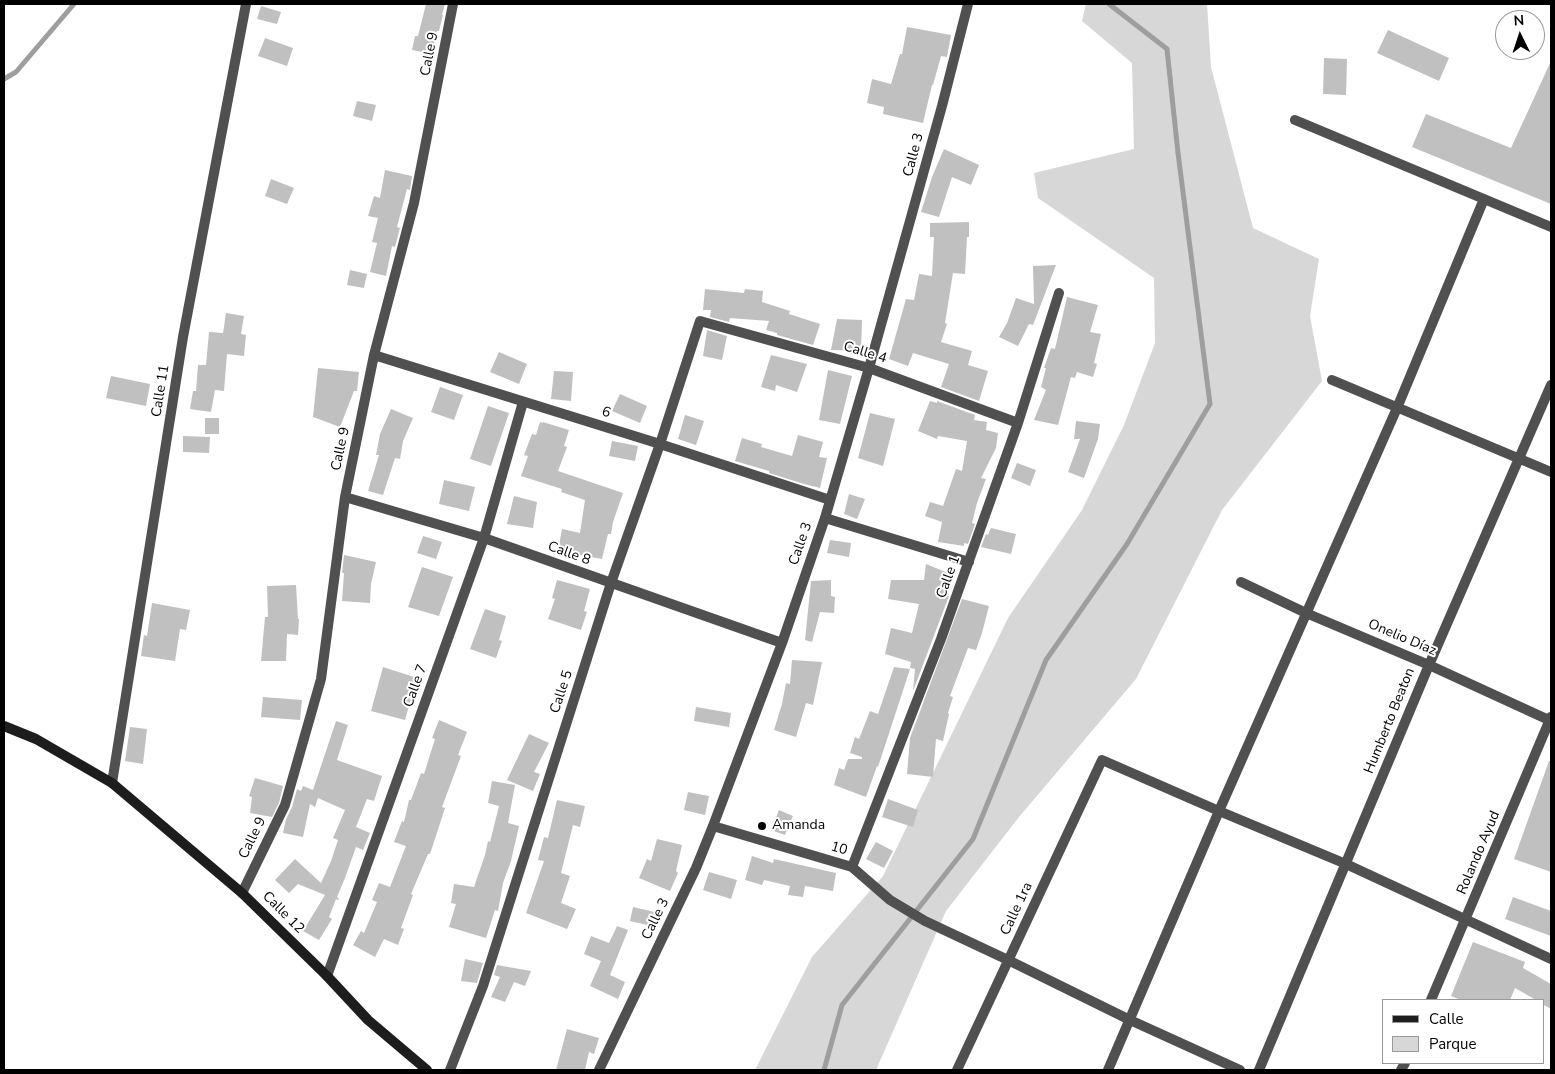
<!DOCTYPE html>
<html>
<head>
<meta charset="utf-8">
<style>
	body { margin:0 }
	#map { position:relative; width:1555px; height:1074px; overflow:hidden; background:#fff; font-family:"Nunito Sans",sans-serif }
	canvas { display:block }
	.frame { position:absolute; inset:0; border:5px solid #000; pointer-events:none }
	.legend { position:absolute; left:1382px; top:999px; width:162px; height:65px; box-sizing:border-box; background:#fff; border:1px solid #999; margin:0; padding:6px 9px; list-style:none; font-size:15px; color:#000 }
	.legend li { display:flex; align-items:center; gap:10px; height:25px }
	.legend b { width:25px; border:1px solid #999 }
	.north { position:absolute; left:1495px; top:10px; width:50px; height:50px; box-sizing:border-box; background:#fff; border:1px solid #999; border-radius:50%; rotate:356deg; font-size:14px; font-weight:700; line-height:20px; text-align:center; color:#000 }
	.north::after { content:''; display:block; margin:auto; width:18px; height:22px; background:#000; clip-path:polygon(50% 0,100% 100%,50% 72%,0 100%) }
</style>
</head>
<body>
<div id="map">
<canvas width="1555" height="1074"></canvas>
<div class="frame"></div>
<ul class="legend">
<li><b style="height:6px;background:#1d1d1d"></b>Calle</li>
<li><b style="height:14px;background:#d7d7d7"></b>Parque</li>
</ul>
<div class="north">N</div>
</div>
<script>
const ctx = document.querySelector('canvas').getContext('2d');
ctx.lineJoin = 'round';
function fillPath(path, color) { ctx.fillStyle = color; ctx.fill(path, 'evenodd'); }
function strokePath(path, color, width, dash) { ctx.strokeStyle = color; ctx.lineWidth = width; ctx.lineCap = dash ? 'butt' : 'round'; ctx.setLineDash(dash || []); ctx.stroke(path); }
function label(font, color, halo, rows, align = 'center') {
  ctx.font = font + ' "Nunito Sans",sans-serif'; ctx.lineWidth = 4; ctx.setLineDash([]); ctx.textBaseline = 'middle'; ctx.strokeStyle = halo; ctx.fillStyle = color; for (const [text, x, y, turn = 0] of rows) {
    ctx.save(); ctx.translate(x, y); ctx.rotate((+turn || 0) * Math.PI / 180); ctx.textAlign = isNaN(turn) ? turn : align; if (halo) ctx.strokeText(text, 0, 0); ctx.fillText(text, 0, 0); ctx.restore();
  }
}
const green = new Path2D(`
	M1086,4H1207L1211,67L1253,228L1319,259L1310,316L1322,381L1222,510L1136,679L1019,817L946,911L876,1070H755L812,957L883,876L1008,618L1082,510L1124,425L1155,343L1154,278L1038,198L1034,173L1134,149L1132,63L1082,21Z`);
const stream = new Path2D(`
	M4,79L16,72L74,4
	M824,1070L842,1005L973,839L1046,660L1127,544L1210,404L1178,153L1167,49L1109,4`);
const building = new Path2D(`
	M426,4H445L442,15H443L439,31H437L432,54L412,50L415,36H418Z
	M261,6L281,12L277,24L257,19Z
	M907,27L951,35L947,57L941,56L933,85H932L923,123L883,114L884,107L867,103L872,79L891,84L900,54H902Z
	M1388,30L1449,58L1439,81L1377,53Z
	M265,38L293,48L287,66L258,56Z
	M1324,58L1347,59L1346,95L1323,94Z
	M1551,61V204L1412,147L1426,114L1511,148Z
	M357,101L376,105L372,121L353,116Z
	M944,149L979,165L971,185L952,177L939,217L921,212L932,177Z
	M385,170L412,176L410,190L407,189L397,227L400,228L395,247L392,246L386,276L370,272L377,243L372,242L378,218L368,216L374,196L380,198Z
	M271,179L294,188L287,204L265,196Z
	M969,222V237H967L965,274L953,273L945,323L947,324L941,342L972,351L968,365L988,371L979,401L941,387L949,364L913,353L908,366L889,359L906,299L914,300L919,274L932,276L934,237H930V223Z
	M1056,265L1033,325L1029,324L1018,346L999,337L1007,323L1016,298L1034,304L1033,266Z
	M350,270L367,274L364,288L347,285Z
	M705,289L744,293L745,289L763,291L762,302L790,311L789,314L820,324L813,345L777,335V333L766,330L769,321L730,318L729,322L710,317L711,310H703Z
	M1067,297L1098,305L1090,332L1101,334L1094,363L1097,364L1093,377L1077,372L1075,378L1071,377L1058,425L1034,420L1046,390L1041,387L1046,368H1044L1051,348L1055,349Z
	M226,313L244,316L241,334L246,335L244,356L227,354L224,391L215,390L211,412L190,409L193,391H196L198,365H206L209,332L223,333Z
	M837,319L862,320L861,351L831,350Z
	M707,330L727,336L722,360L703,356Z
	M499,352L527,364L519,384L490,372Z
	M771,355L807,364L797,392L776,385L775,391L761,387Z
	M318,368L359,372L357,391H354L340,427L313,417Z
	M828,370L852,376L840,424L819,420Z
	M554,371L573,372L571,401L551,399Z
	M111,376L150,384L146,406L106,398Z
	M440,387L463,395L454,420L431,412Z
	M620,394L647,406L640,423L612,411Z
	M930,401L937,403V401L975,415L974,420L987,422L986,430L998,433L996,448L981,478L986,479L977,503L972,523L975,524L968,544L964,543V546L938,542L942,522L925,516L930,502L943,506L956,469L962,471L967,441L938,436L937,439L918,431Z
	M488,406L509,413L491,466L470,459Z
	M391,409L413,418L403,441L400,459L395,458L383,495L368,491L379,455H376L380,434Z
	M870,413L895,419L883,466L858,458Z
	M685,415L704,421L696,445L678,439Z
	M205,418H219V434H205Z
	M1076,421L1100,424L1098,439L1084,478L1068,472L1080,439H1074Z
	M540,422L543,423V422L569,430L564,446L567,447L558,471L623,493L613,522L611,534H608L602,559L558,551L562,529L580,533L585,500L561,492L562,489L521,476L528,456L524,455L532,434L536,435Z
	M798,435L823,442L819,457L827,458L820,488L804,484L769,473V471L735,461L742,438L762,444L761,447L792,456Z
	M183,436L210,437L209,453L183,452Z
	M612,441L638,446L635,461L609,456Z
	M1017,463L1036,470L1030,486L1011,478Z
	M444,480L475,487L469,511L439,504Z
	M849,494L865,499L857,519L844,514Z
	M514,496L537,502L533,528L507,524Z
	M991,528L1016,534L1011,554L981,547L986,534L988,535Z
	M423,536L442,542L436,559L417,553Z
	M830,540L851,543L849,557L827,553Z
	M344,555L376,562L371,584L370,603L342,601L344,573H342Z
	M926,564L953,575L946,595L949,596L913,691L915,669L910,668L911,662L885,654L891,628L912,633L919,604L888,599L891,580H924Z
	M422,567L453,577L439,616L408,607Z
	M557,580L590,589L584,611L587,612L581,630L548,619L555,599L552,598Z
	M831,580V596L835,597L834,613L820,612L812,642L805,640L811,581Z
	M296,585L298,619H299L298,635L287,634L286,661H261L265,617H268L267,586Z
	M962,599L989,606L982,633L976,650L968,648L950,696L953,697L948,713L949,714L943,741L936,739L933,777L907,774L910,738Z
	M152,603L190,610L186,630L180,629L175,661L141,656L144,635L147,636Z
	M485,609L506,616L499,640L502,641L496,658L470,649Z
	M792,660L822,662L813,705L806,703L796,737L774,730L782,704L786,683L790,684Z
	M383,667L417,678L405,720L371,711Z
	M894,667L910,669L878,767L877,766L866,797L834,785L839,768L844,770L848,759H862V757L850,753L855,737L859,739L870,711L878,714Z
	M263,697L302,700L300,720L261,717Z
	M696,707L731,713L729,727L694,721Z
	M439,720L467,732L458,755L461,756L442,807L445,808L430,854H428L411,894L413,895L401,928L404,929L398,945L384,939L375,957L353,945L361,931L364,933L377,902L372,900L379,883L390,887L406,846L394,842L402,821L404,822L409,800H411L421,773L424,774L435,739L432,738Z
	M336,721L348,725L337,760L382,776L374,801L367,799L356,827L370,833L363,850L356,847L345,878L337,897L339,899L338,900L336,899L329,917L332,919L319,940L303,931L325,895L298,884L289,893L275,880L295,859L321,883L331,861L338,840L333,838L345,810L318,798L315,807L310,804L303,837L283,833L286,819L292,807L297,789L301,791L303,786L313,790Z
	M130,727L147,729L143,764L125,761Z
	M529,734L549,743L534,772L540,774L533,791L507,780Z
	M1549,761H1551V872L1514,859Z
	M255,778L283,786L279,803L272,817L250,813L252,797L249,796Z
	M492,781L515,785L508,823L519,826L511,861L503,883L498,911L495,910L486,938L449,927L456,904L451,903L454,884L474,887L485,855L488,841L490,842L499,806L488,803Z
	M688,792L709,796L705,815L684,810Z
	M888,799L918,810L913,827L882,817Z
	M557,800L585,806L580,827L573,825L561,873L570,876L561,903L576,909L567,929L526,913L544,861L538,860L544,837L548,838Z
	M779,810L793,816L785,835L771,830Z
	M657,839L682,845L676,871L678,873L670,891L639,878L647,859L651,861Z
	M876,842L893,851L884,868L866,859Z
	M752,856L773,863L774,859L836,873L833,891L805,886L803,897L788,895L790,886L764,880L762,885L745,880Z
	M709,872L737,880L731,899L703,890Z
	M1513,897L1551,911V936L1505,919Z
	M633,907L659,913L656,927L630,921Z
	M617,926L628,930L610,975L625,982L618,999L590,986L601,961L584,954L591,936L609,943Z
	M1473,942L1525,962L1523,968L1551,984V1009L1544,1005V1000H1536L1515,988L1510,1000H1461L1451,996Z
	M465,959L483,963L477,983L461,981Z
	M497,965L531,971L525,986L514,982L505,1002L491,997L500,977L494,975Z
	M567,1029L599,1038L594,1054L589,1052L585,1070H556Z`);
const street = new Path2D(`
	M1295,120L1551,227
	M374,355L660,444L830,500
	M1332,380L1551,472
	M345,497L484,538L782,643
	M825,518L969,562
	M1241,582L1306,613L1429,665L1551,721
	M112,783L183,337L246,4
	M713,826L852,867L890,900L925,921L1008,960L1130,1020L1240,1070
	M852,867L941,639L1018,423L1059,293
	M242,893L285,805L321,679L345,497L374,355L414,203L453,4
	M327,976L484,538L523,402
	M1431,1000L1551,717
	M450,1070L483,986L611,583L660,444L700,321L869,368L1018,423
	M599,1070L696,868L713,826L782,643L825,518L869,368L942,106L968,4
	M957,1070L1102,760L1219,811L1346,864L1551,959
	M1108,1070L1219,811L1397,408L1484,199
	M1259,1070L1429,665L1551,385
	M1401,1070L1405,1063`);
const secondary = new Path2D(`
	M4,726L36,739L112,783L242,893L327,976L368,1020L427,1070`);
const markers = [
	[762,826,5,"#000"]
];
const streetNames = [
	["Calle 9",430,54,-79],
	["Calle 3",914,155,-75],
	["Calle 4",865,353,17],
	["Calle 11",161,391,-81],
	["6",606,413,17],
	["Calle 9",341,449,-78],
	["Calle 3",801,544,-71],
	["Calle 8",569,554,20],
	["Calle 1",949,577,-70],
	["Onelio Díaz",1402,638,23],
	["Calle 7",416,686,-70],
	["Calle 5",562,692,-72],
	["Humberto Beaton",1390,721,-68],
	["Calle 9",253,838,-64],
	["10",839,849,16],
	["Rolando Ayud",1479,853,-67],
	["Calle 1ra",1017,909,-65],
	["Calle 12",283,913,45],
	["Calle 3",656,919,-64]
];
const poiNames = [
	["Amanda",772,826]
];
fillPath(green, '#d7d7d7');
strokePath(stream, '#9e9e9e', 5);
fillPath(building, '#c0c0c0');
strokePath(street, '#505050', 10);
strokePath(secondary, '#1d1d1d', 10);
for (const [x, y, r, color] of markers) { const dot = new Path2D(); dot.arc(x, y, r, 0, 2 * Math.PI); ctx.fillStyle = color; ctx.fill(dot); strokePath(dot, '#fff', 2); }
label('14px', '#000', '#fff', streetNames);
label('14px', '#000', '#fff', poiNames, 'left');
</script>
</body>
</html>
